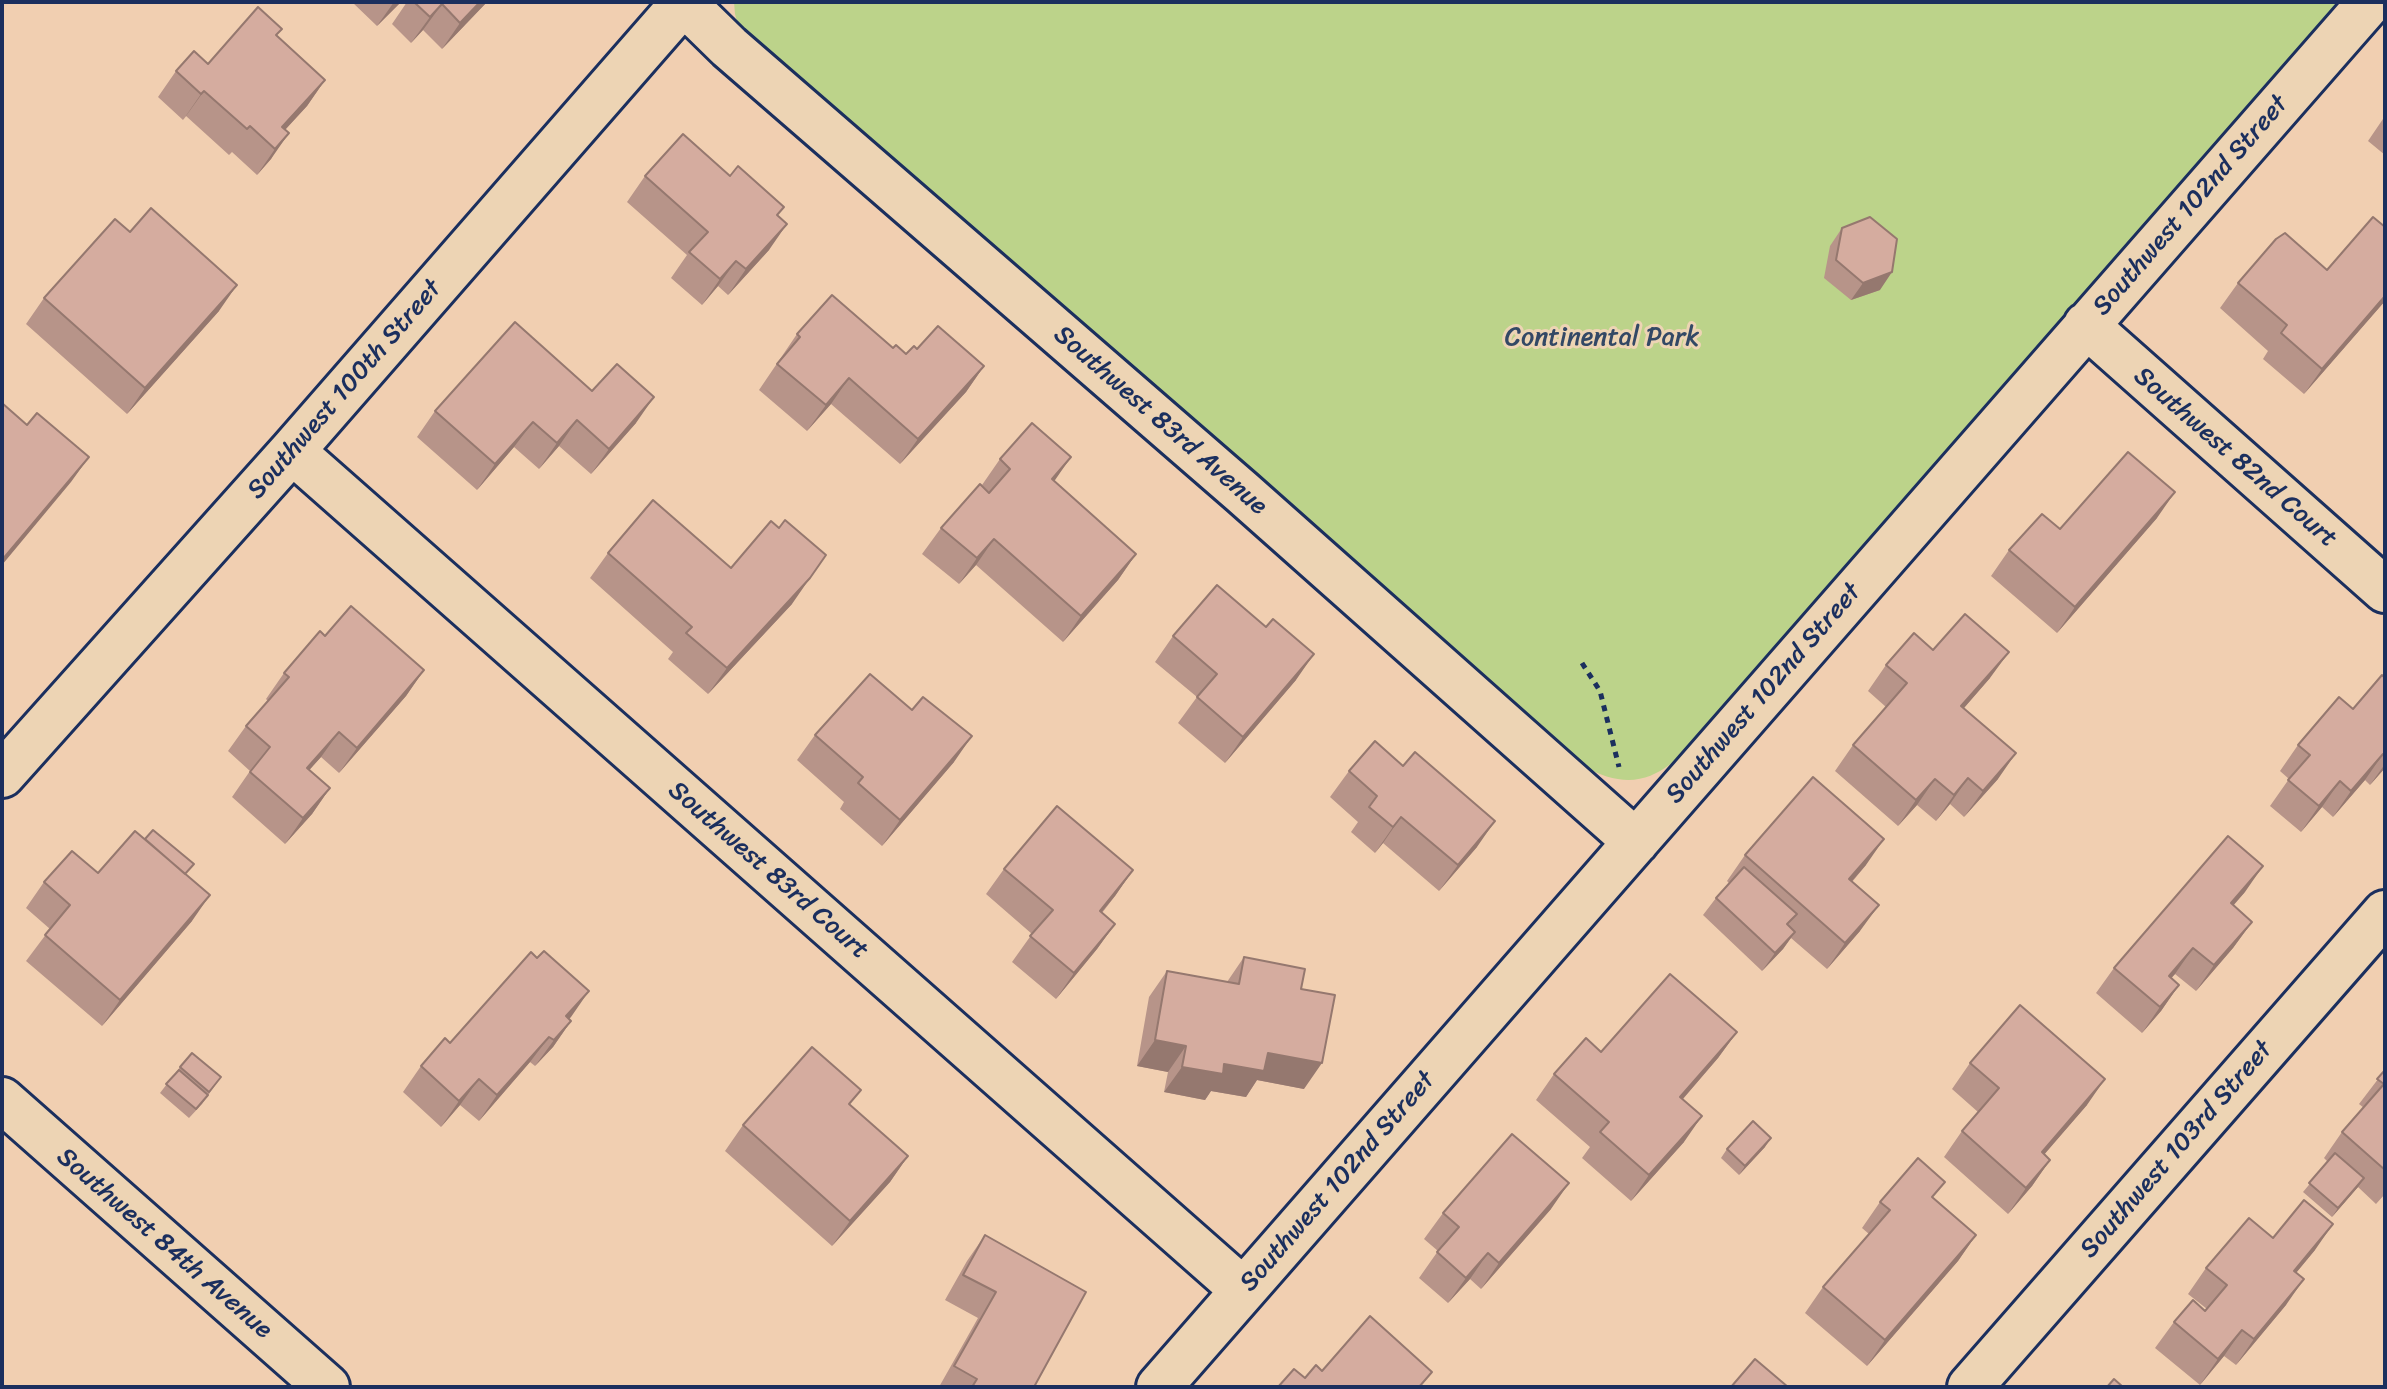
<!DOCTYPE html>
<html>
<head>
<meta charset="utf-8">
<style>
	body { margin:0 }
	#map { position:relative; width:2387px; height:1389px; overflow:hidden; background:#f1cfb1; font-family:Sriracha,sans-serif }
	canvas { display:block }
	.frame { position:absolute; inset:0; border:4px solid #1b2f5e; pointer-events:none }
</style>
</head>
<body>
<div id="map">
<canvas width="2387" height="1389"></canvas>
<div class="frame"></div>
</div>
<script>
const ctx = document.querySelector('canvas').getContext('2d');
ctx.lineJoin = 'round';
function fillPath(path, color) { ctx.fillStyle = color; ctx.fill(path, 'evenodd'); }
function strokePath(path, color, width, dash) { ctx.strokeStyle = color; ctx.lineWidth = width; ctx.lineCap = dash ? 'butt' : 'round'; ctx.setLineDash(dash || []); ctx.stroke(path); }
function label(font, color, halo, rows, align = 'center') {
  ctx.font = font + ' Sriracha,sans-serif'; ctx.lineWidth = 6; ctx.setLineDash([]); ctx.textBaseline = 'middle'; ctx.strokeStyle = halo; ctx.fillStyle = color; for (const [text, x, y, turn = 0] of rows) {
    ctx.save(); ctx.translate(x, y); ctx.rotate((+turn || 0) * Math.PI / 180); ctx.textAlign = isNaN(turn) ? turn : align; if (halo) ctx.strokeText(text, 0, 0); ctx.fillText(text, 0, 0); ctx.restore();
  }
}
const green = new Path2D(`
	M734,2H2346L1711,726C1669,768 1643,800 1581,765L740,33L735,14Z`);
const path = new Path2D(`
	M1582,663L1600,691L1619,767`);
const minor = new Path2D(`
	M683,2L729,47L1243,493L1636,842
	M2086,325L2385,590
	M292,451L1243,1290
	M2,775L292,451L684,2
	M2,1100L327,1387
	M1159,1387L2370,2
	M1970,1387L2385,913`);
const wall = new Path2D(`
	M352,2H401L377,26Z
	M407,2H487L442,49L423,30L411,43L392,24Z
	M277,36L325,80L307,106L285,130L271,159L257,175L232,152L229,155L186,116L183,120L158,97L176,71L208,64Z
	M2385,116V155L2368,141Z
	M645,176H730L778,216L769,250L728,295L718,286L702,305L671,278L687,255L627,202Z
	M2385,227V301L2304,394L2263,359L2268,351L2220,308L2238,283L2327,270Z
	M1842,228L1880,290L1851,300L1824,278L1830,246Z
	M44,298L219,311L127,414L26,324Z
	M797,334L893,348L906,354L917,349L984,366L966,392L900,464L831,404L807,431L759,390Z
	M592,391L636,423L591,474L559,446L539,469L514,447L477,490L417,437L435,411Z
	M1000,459L1054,481L1136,554L1118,580L1063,642L976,565L959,584L922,554L941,528L989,492L982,485Z
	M2157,518L2057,633L1991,576L2009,550L2060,529Z
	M608,553L792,604L708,694L668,659L673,652L590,578Z
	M1266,627L1296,680L1225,763L1178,723L1197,697L1155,662L1173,636Z
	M325,636L424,670L406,696L339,773L321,757L309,770L330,788L312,814L285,844L232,797L250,771L228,751L246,726L268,701L266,699L284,673Z
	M1933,650L1990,678L1964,708L1998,779L1964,817L1950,804L1936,821L1917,805L1898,826L1835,771L1853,745L1886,707L1868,691L1886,665Z
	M2385,678V768L2370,785L2365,780L2333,817L2322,807L2301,832L2270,806L2289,779L2280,771L2298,745L2353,709Z
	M815,735L954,762L882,846L840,809L844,802L797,760Z
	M1349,771L1477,847L1439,891L1383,843L1375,853L1351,832L1358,822L1330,797Z
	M1745,855L1866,865L1852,882L1860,931L1827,969L1791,938L1783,949L1762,971L1703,915L1716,898L1729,883L1727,881Z
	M1004,869L1133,870L1115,896L1102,913L1115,924L1097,949L1056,999L1012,962L1032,934L986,894Z
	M98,873L186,875L192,921L102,1026L26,961L50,929L26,908L44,882Z
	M2245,892L2233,905L2252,922L2233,948L2196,991L2175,974L2171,978L2179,985L2161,1011L2142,1033L2096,993L2114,968Z
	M1244,957L1301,989L1304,1089L1257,1080L1246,1097L1211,1091L1205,1100L1164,1092L1168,1072L1137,1066L1149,997L1167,971L1227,982Z
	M569,1019L571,1021L553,1047L535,1066L530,1062L479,1121L460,1105L441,1127L403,1092L421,1066L450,1043Z
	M1737,1032L1718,1058L1683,1099L1684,1142L1631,1201L1582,1158L1590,1147L1536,1100L1554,1074L1601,1052Z
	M1970,1063L2087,1105L2044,1154L2050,1160L2032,1186L2008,1214L1944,1157L1962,1131L1978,1112L1952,1089Z
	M180,1067L221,1077L202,1104L189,1118L160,1093Z
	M2385,1070V1194L2376,1204L2358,1187L2332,1217L2303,1192L2328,1162L2324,1158L2342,1132L2364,1108L2359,1104Z
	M850,1105L908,1156L890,1182L832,1246L725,1151L743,1125Z
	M1765,1147L1739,1175L1721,1158L1727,1149Z
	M1934,1198L1976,1235L1958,1261L1867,1366L1805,1313L1823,1287L1869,1234L1862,1228L1880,1202Z
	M1551,1209L1481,1289L1470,1279L1448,1303L1419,1278L1438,1251L1424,1239L1443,1213Z
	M985,1235L1034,1387H939L978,1318L945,1300L967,1261Z
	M2273,1238L2315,1250L2296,1273L2286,1305L2236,1365L2224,1356L2200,1385L2155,1348L2174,1322L2205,1311L2207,1309L2188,1294L2206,1268Z`);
const shadedWall = new Path2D(`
	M394,2H401L377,26Z
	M480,2H487L442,49L460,23Z
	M442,4L423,30L411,43L430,17Z
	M325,80L307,106L271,145L282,127Z
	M204,91L186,116L183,120L201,94Z
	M289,133L271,159L257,175L275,149Z
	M787,224L769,250L728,295L746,269Z
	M736,261L718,286L702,305L720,279Z
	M1892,272L1880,290L1851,300L1863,283Z
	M237,285L219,311L127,414L145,388Z
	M2385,296V301L2304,394L2322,369Z
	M984,366L966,392L900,464L918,439Z
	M849,378L831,404L807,431L826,405Z
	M654,397L636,423L591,474L609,449Z
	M577,420L559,446L539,469L557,443Z
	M533,422L514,447L477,490L495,464Z
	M89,457L71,482L2,565V560Z
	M1071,457L1053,483L1052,479Z
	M2175,492L2157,518L2057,633L2075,607Z
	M994,539L976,565L959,584L977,558Z
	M1136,554L1118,580L1063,642L1081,616Z
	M810,578L792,604L708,694L727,668Z
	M2009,652L1990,678L1943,732L1961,706Z
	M1314,654L1296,680L1225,763L1243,737Z
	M424,670L406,696L339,773L357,748Z
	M339,732L321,757L288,794L307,768Z
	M972,736L954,762L882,846L900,820Z
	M2016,753L1998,779L1964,817L1983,791Z
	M2383,754L2365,780L2333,817L2351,791Z
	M2385,764V768L2370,785Z
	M1968,778L1950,804L1936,821L1954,795Z
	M1935,779L1917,805L1898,826L1916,800Z
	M2340,781L2322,807L2301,832L2319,806Z
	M330,788L312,814L285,844L303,818Z
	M1401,817L1383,843L1375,853L1393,827Z
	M1495,821L1477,847L1439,891L1458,865Z
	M1884,839L1866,865L1831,905L1849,879Z
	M2263,866L2245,892L2213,929L2231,903Z
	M1133,870L1115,896L1081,937L1100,911Z
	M210,895L192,921L102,1026L120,1000Z
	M1879,905L1860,931L1827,969L1845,943Z
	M2252,922L2233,948L2196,991L2214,965Z
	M1115,924L1097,949L1056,999L1074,973Z
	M1795,932L1783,949L1762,971L1775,953Z
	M2193,948L2175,974L2150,1002L2169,976Z
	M2179,985L2161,1011L2142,1033L2160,1007Z
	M589,991L571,1017L551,1039L566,1016Z
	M571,1021L553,1047L535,1066L554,1040Z
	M1737,1032L1718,1058L1662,1123L1680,1097Z
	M549,1037L530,1062L479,1121L497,1095Z
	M1155,1040L1186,1046L1168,1072L1137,1066Z
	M1268,1053L1322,1063L1304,1089L1257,1080L1246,1097L1211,1091L1205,1100L1164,1092L1182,1067Z
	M479,1079L460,1105L441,1127L459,1101Z
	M2105,1079L2087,1105L2024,1178L2042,1152Z
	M1702,1116L1684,1142L1631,1201L1649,1175Z
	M1771,1138L1765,1147L1739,1175L1745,1166Z
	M908,1156L890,1182L832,1246L850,1221Z
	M2050,1160L2032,1186L2008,1214L2026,1188Z
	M2364,1178L2358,1187L2332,1217L2338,1208Z
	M1569,1183L1551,1209L1481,1289L1499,1263Z
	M2333,1224L2315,1250L2276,1297L2294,1271Z
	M1976,1235L1958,1261L1867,1366L1885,1340Z
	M1488,1253L1470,1279L1448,1303L1466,1278Z
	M2304,1279L2286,1305L2236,1365L2254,1339Z
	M2242,1330L2224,1356L2200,1385L2218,1359Z`);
const building = new Path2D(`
	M414,2H480L460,23L442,4L430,17Z
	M258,7L282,29L276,35L325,80L282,127L289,133L275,149L250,126L247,129L204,91L201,94L176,71L194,51L208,64Z
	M683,134L730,176L738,166L784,207L777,215L787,224L746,269L736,261L720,279L689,252L708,232L645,176Z
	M151,208L237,285L145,388L44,298L115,219L130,232Z
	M1870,217L1897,239L1892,272L1863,283L1836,260L1842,228Z
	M2373,217L2385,227V296L2322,369L2281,333L2287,325L2238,283L2276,239L2285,233L2327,270Z
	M832,295L893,348L896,345L906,354L914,346L917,349L938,326L984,366L918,439L849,378L826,405L777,364L800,337L797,334Z
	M515,322L592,391L617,364L654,397L609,449L577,420L557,443L533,422L495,464L435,411Z
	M2,403L27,425L37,413L89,457L2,560Z
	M1032,423L1071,457L1052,479L1136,554L1081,616L994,539L977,558L941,528L980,484L989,493L1010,469L1000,459Z
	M2128,452L2175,492L2075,607L2009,550L2042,514L2060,529Z
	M653,500L731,568L771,521L779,528L785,520L826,555L810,578L727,668L686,633L692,627L608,553Z
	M1217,585L1266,627L1273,619L1314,654L1243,737L1197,697L1217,674L1173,636Z
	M351,606L424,670L357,748L339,732L307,768L330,788L303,818L250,772L270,747L246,726L289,677L284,673L320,631L325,636Z
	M1965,614L2009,652L1961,706L2016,753L1983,791L1968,778L1954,795L1935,779L1916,800L1853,745L1907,683L1886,665L1914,633L1933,650Z
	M870,674L912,710L923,697L972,736L900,820L858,783L863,777L815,735Z
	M2382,675L2385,678V756L2383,754L2351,791L2340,781L2319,806L2288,780L2310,755L2298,745L2339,697L2353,709Z
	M1375,741L1403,766L1415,752L1495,821L1458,865L1401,817L1393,827L1369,807L1377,796L1349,771Z
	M1813,777L1884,839L1849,879L1879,905L1845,943L1745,855Z
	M1057,806L1133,870L1100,911L1115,924L1074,973L1030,936L1053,910L1004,869Z
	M153,830L194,864L185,874L145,839Z
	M135,831L210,895L120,1000L45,935L70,905L44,882L72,851L98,873Z
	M2228,836L2263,866L2231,903L2252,922L2214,965L2193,948L2169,976L2179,985L2160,1007L2114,968Z
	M1744,867L1797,914L1787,924L1795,932L1775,953L1716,898Z
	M544,951L589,991L566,1016L571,1021L554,1040L549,1037L497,1095L479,1079L459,1101L421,1066L445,1038L450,1043L531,952L537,958Z
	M1244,957L1305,969L1301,989L1335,995L1322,1063L1268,1053L1264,1071L1224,1064L1223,1074L1182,1067L1186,1046L1155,1040L1167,971L1239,984Z
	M1670,974L1737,1032L1680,1097L1702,1116L1649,1175L1600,1132L1609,1122L1554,1074L1586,1038L1601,1052Z
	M2020,1005L2105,1079L2042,1152L2050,1160L2026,1188L1962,1131L1999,1088L1970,1063Z
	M812,1047L861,1090L849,1104L908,1156L850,1221L743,1125Z
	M192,1053L221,1077L209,1092L180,1067Z
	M179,1070L208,1095L196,1109L166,1084Z
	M2385,1070V1170L2342,1132L2384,1084L2377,1079Z
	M1753,1121L1771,1138L1745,1166L1727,1149Z
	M1512,1134L1569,1183L1499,1263L1488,1253L1466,1278L1437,1252L1459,1227L1443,1213Z
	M2335,1153L2364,1178L2338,1208L2309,1183Z
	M1918,1158L1945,1182L1932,1197L1976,1235L1885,1340L1823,1287L1890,1210L1880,1202Z
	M2304,1200L2333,1224L2294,1271L2304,1279L2254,1339L2242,1330L2218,1359L2174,1322L2193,1300L2205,1311L2227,1285L2206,1268L2249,1218L2273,1238Z
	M985,1235L1086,1292L1034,1387H972L977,1379L954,1366L996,1292L963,1275Z
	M1370,1316L1432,1372L1419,1387H1278L1294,1369L1305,1378L1316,1365L1322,1371Z
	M1755,1359L1788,1387H1731Z
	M2114,1379L2123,1387H2107Z`);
const streetNames = [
	["Southwest 102nd Street",2191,206,-49],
	["Southwest 100th Street",345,390,-49],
	["Southwest 83rd Avenue",1160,421,41],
	["Southwest 82nd Court",2235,458,41],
	["Southwest 102nd Street",1764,694,-49],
	["Southwest 83rd Court",768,871,41],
	["Southwest 103rd Street",2177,1150,-49],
	["Southwest 102nd Street",1338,1182,-49],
	["Southwest 84th Avenue",164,1244,41]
];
const parkNames = [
	["Continental Park",1602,338]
];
fillPath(green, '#bcd38a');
strokePath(minor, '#1b2f5e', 50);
strokePath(path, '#1b2f5e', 5, [6, 6]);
strokePath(minor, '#edd4b4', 44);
fillPath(wall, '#b79489');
fillPath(shadedWall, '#95786f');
fillPath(building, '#d5ac9f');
strokePath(building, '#95786f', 2);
label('26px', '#1b2f5e', '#edd4b4', streetNames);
label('26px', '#334865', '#edd4b4', parkNames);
</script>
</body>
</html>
